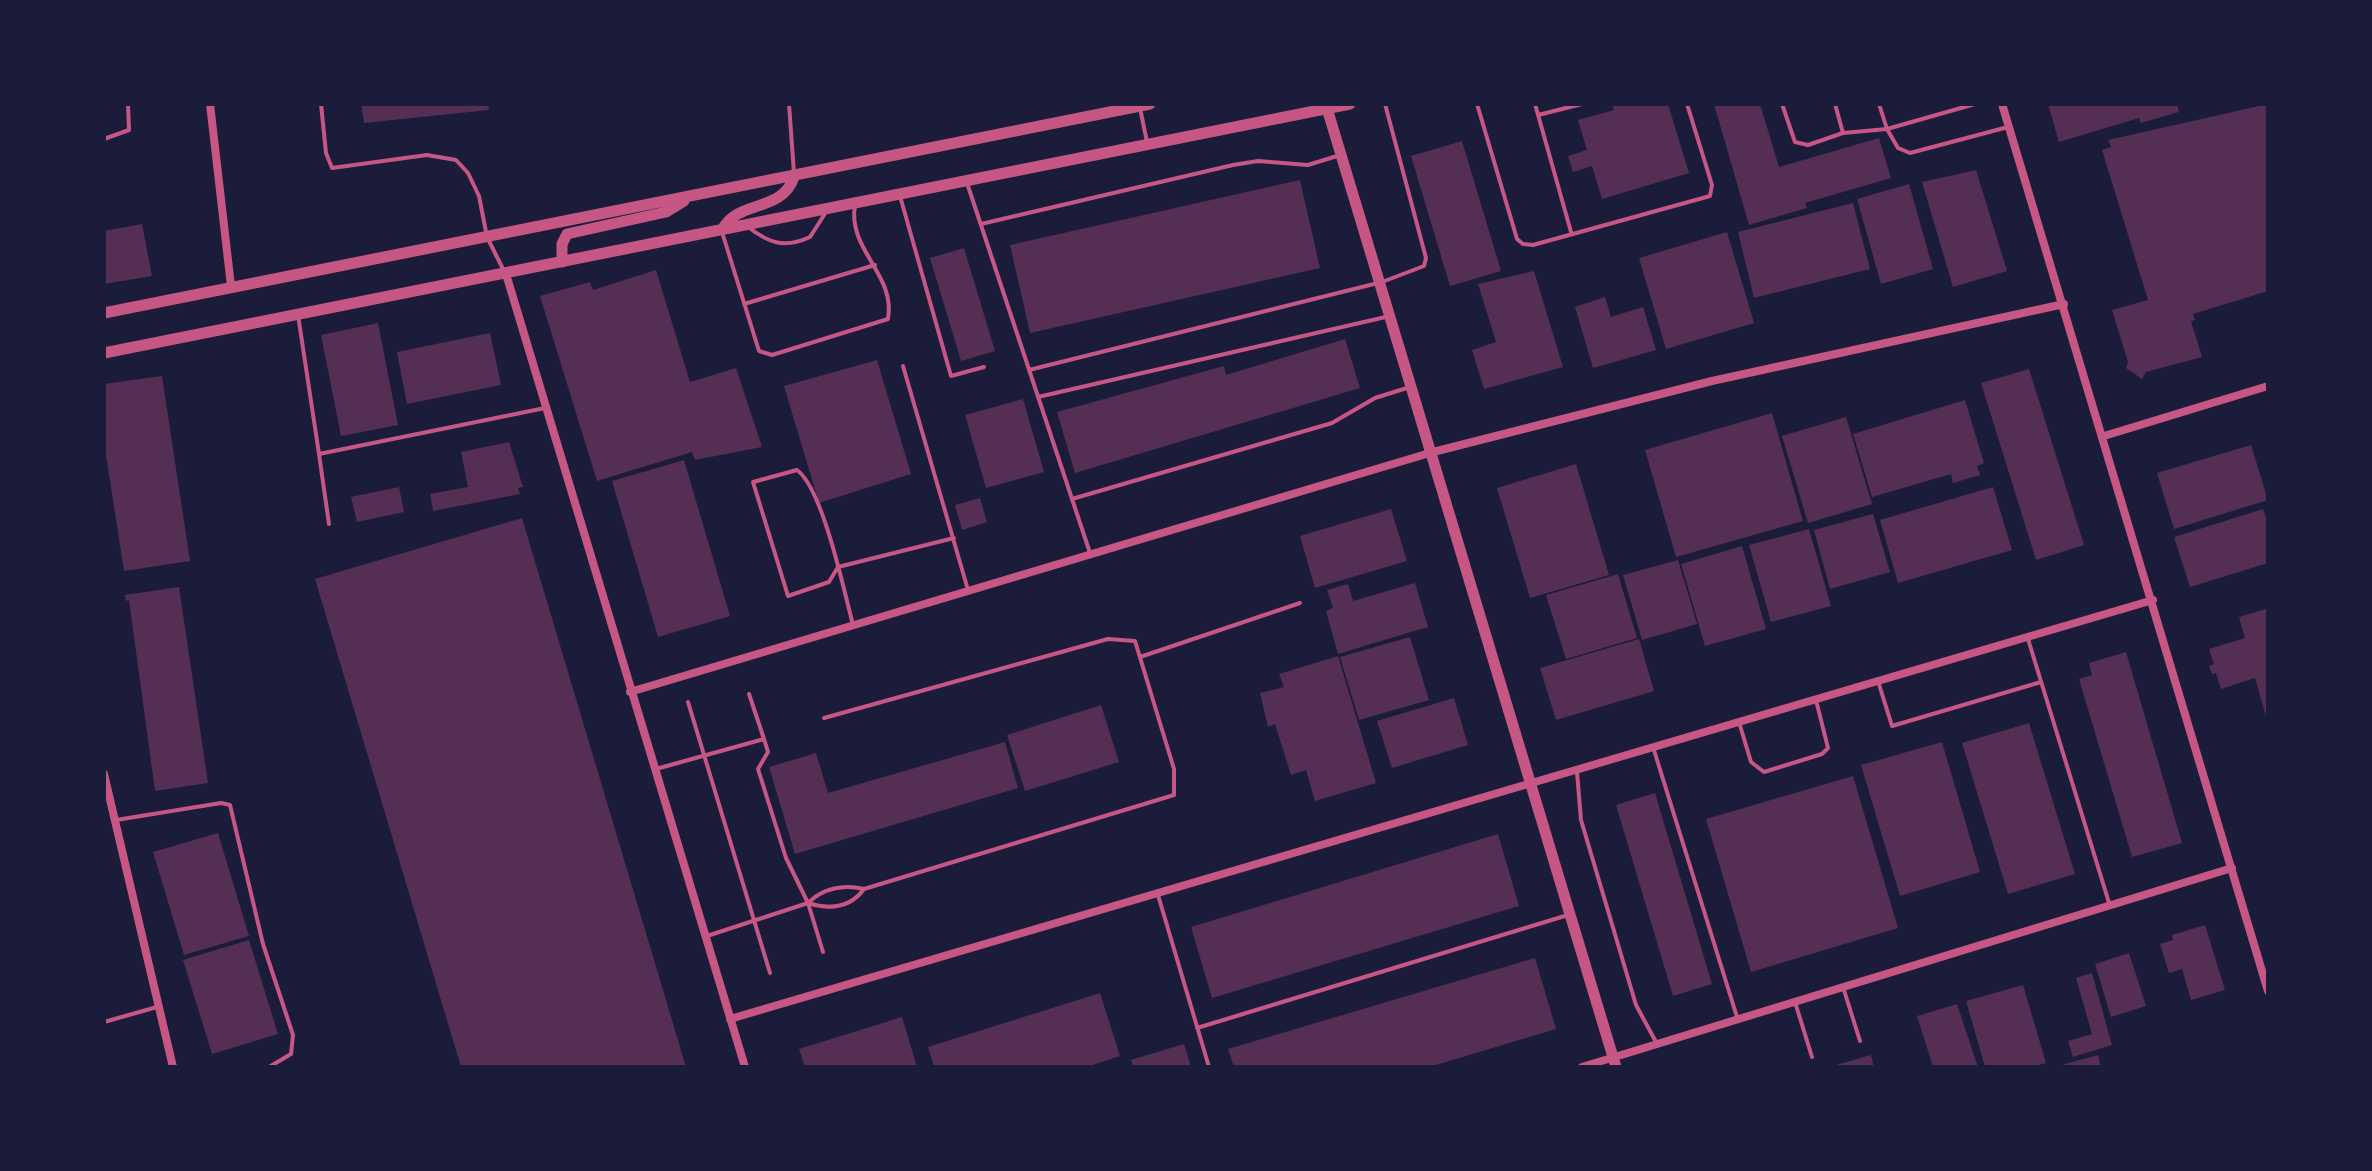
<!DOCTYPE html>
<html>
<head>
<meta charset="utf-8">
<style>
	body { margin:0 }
	#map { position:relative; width:2372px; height:1171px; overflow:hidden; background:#1b1b3a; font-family:"Asap Condensed",sans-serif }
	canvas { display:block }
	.frame { position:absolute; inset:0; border:106px solid #1b1b3a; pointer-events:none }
</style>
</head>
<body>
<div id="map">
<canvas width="2372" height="1171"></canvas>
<div class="frame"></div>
</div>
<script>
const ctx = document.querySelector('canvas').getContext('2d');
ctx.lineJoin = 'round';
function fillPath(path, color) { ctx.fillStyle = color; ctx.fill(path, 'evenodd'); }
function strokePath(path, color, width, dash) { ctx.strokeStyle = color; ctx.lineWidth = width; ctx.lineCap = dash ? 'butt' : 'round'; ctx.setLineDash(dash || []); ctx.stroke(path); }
const building = new Path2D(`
	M361,104H488L489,110L364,123Z
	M1612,104H1668L1689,173L1602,199L1592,166L1573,172L1568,156L1587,150L1578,120L1614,110Z
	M1714,104H1760L1779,167L1879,138L1891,178L1805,203L1807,208L1749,225Z
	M2048,104H2177L2179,112L2141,123L2139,118L2059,142Z
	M2268,104V291L2193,314L2195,320L2191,321L2202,357L2146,372L2142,379L2126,368L2128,362L2112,310L2148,300L2102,150L2111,147L2108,140Z
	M1462,141L1501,271L1450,286L1411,156Z
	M1976,170L2007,271L1953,287L1922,182Z
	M1300,180L1320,268L1030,333L1010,245Z
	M1909,184L1933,269L1881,284L1857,199Z
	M1853,203L1870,269L1754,298L1738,232Z
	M142,224L152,276L104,284V231Z
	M1727,232L1754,323L1666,349L1639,258Z
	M964,248L995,351L961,361L930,258Z
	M656,270L690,382L736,368L762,447L695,460L692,452L597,481L540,296L590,282L593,290Z
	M1534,271L1563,367L1484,389L1472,350L1496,342L1478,284Z
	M1605,297L1611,317L1643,307L1656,350L1593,368L1575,307Z
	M378,323L398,425L341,436L321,335Z
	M490,333L501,385L407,404L397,352Z
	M1345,339L1360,388L1075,473L1057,412L1224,366L1226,375Z
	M877,360L911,474L819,503L784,386Z
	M2029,369L2084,545L2036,560L1981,383Z
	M162,376L190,561L124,571L104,442V384Z
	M1023,399L1044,472L986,488L965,415Z
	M1965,400L1984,463L1977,466L1980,475L1953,483L1951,474L1872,497L1853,434Z
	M1772,413L1803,521L1676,557L1645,450Z
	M1846,417L1872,504L1808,523L1782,436Z
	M509,442L523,487L518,488L520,494L433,511L430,494L468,487L461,452Z
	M2251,445L2268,500L2174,529L2157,473Z
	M684,460L730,616L658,637L612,481Z
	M1576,464L1609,575L1530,598L1497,488Z
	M399,487L404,512L357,522L351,497Z
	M1993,487L2012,550L1898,583L1880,520Z
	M980,498L987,522L962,530L955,505Z
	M1391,509L1407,561L1315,588L1300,536Z
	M2263,509L2268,524V563L2190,587L2174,537Z
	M1873,514L1890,572L1830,589L1814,530Z
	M522,518L686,1067H461L315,579Z
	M1809,529L1831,606L1771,622L1749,545Z
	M1742,546L1766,629L1705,646L1681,564Z
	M1678,560L1697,624L1642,640L1623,575Z
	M1618,574L1637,638L1566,659L1546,595Z
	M1415,583L1428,627L1338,654L1326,611L1333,608L1327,590L1348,584L1353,601Z
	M179,587L208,783L155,791L129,600L126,601L125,595Z
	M2266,609L2268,616L2267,720L2255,678L2221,689L2216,673L2212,674L2209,666L2214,664L2209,649L2245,638L2239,617Z
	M1410,637L1429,700L1359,720L1340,657Z
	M1639,639L1654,691L1556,720L1540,668Z
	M2126,652L2182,843L2132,857L2079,679L2092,675L2089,663Z
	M1338,656L1376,783L1315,801L1306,770L1291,775L1275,724L1268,727L1260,693L1284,687L1279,674Z
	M1454,698L1468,745L1392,768L1377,721Z
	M1101,705L1119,762L1025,791L1007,735Z
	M2029,723L2075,874L2008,894L1962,743Z
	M1005,742L1018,788L795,854L769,767L816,753L828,793Z
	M1942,742L1980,872L1900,896L1861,765Z
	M1853,776L1898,928L1751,972L1706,819Z
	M1655,793L1712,984L1673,996L1616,805Z
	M218,833L249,936L184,955L153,852Z
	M1498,834L1519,906L1212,998L1191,927Z
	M2205,925L2225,990L2191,1000L2182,969L2169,973L2160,944L2173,940L2172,935Z
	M249,940L278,1034L212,1054L183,960Z
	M2129,953L2146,1006L2111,1017L2095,964Z
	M1535,958L1556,1029L1429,1067H1234L1228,1049Z
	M2092,973L2112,1045L2073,1057L2068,1041L2092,1034L2076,978Z
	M2023,985L2046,1063L2032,1067H1985L1966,1001Z
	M1100,993L1120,1056L1086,1067H934L928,1047Z
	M1957,1004L1978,1067H1933L1917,1016Z
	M902,1017L917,1067H805L799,1049Z
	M1184,1044L1191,1067H1133L1131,1060Z
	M1871,1055L1874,1067H1833V1066Z
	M2098,1055L2101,1067H2058V1066Z`);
const service = new Path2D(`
	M321,104L326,153L332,168L427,155L456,160L468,173L479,196L487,237L504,271
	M789,104L794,173
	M1477,104L1517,239L1523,244L1533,245L1710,196L1712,185L1687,104
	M1535,104L1571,232
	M1782,104L1795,142L1808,145L1843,133L1835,104
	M1975,104L1887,129L1898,148L1910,153L2008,127
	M1140,108L1147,142
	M1538,115L1582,104
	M1843,133L1887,129L1879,104
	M104,139L129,130L128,104
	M967,183L1090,553
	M900,196L951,376L984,367
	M981,224L1233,165L1258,161L1308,165L1337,156
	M748,227C769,243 784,249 810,237L826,212
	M722,232L759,351L772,355L888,319C896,274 847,250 855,205
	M744,304L875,265
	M298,315L319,454L545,408
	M903,366L968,590
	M1029,370L1382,282L1424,266L1426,258L1385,104
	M1038,397L1390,316
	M319,454L329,524
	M1072,499L1332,423L1375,398L1410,387
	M853,625C844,591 823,489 797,470L753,482L788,596L829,582L838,567L954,538
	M2028,639L2110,906
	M1140,657L1300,603
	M1878,681L1892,726L2041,682
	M688,702L770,973
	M1739,722L1751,762L1764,772L1822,754L1828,748L1816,700
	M764,739L768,752L758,769L786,858L808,903C830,910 850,908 864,889
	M1653,747L1737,1017
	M656,769L764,739L749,694
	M1577,772L1581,820L1636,1005L1656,1042
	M116,820L221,803L230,805L263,944L293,1035L291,1054L269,1067
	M1158,895L1209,1067
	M808,903C823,888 844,884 864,889L1174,795V769L1135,641L1108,639L824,718
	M707,936L808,903L823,952
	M1843,987L1860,1041
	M1795,1002L1812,1057
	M104,1022L157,1007
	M1197,1028L1568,915`);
const minor = new Path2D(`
	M210,104L231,286
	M2002,104L2268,991
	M506,274L745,1067
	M2104,436L2268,386
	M630,692L1433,452L1712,381L2064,304
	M104,774L173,1067
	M730,1019L2153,600
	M1582,1067L2232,868`);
const tertiary = new Path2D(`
	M1326,105L1616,1067
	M722,230C738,199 782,213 794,177
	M562,262V244L567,234L666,212L684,201
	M104,313L1150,104
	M104,353L1350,104`);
fillPath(building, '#542f53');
strokePath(service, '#c65784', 4);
strokePath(minor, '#c65784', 8);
strokePath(tertiary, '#c65784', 11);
</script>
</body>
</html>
